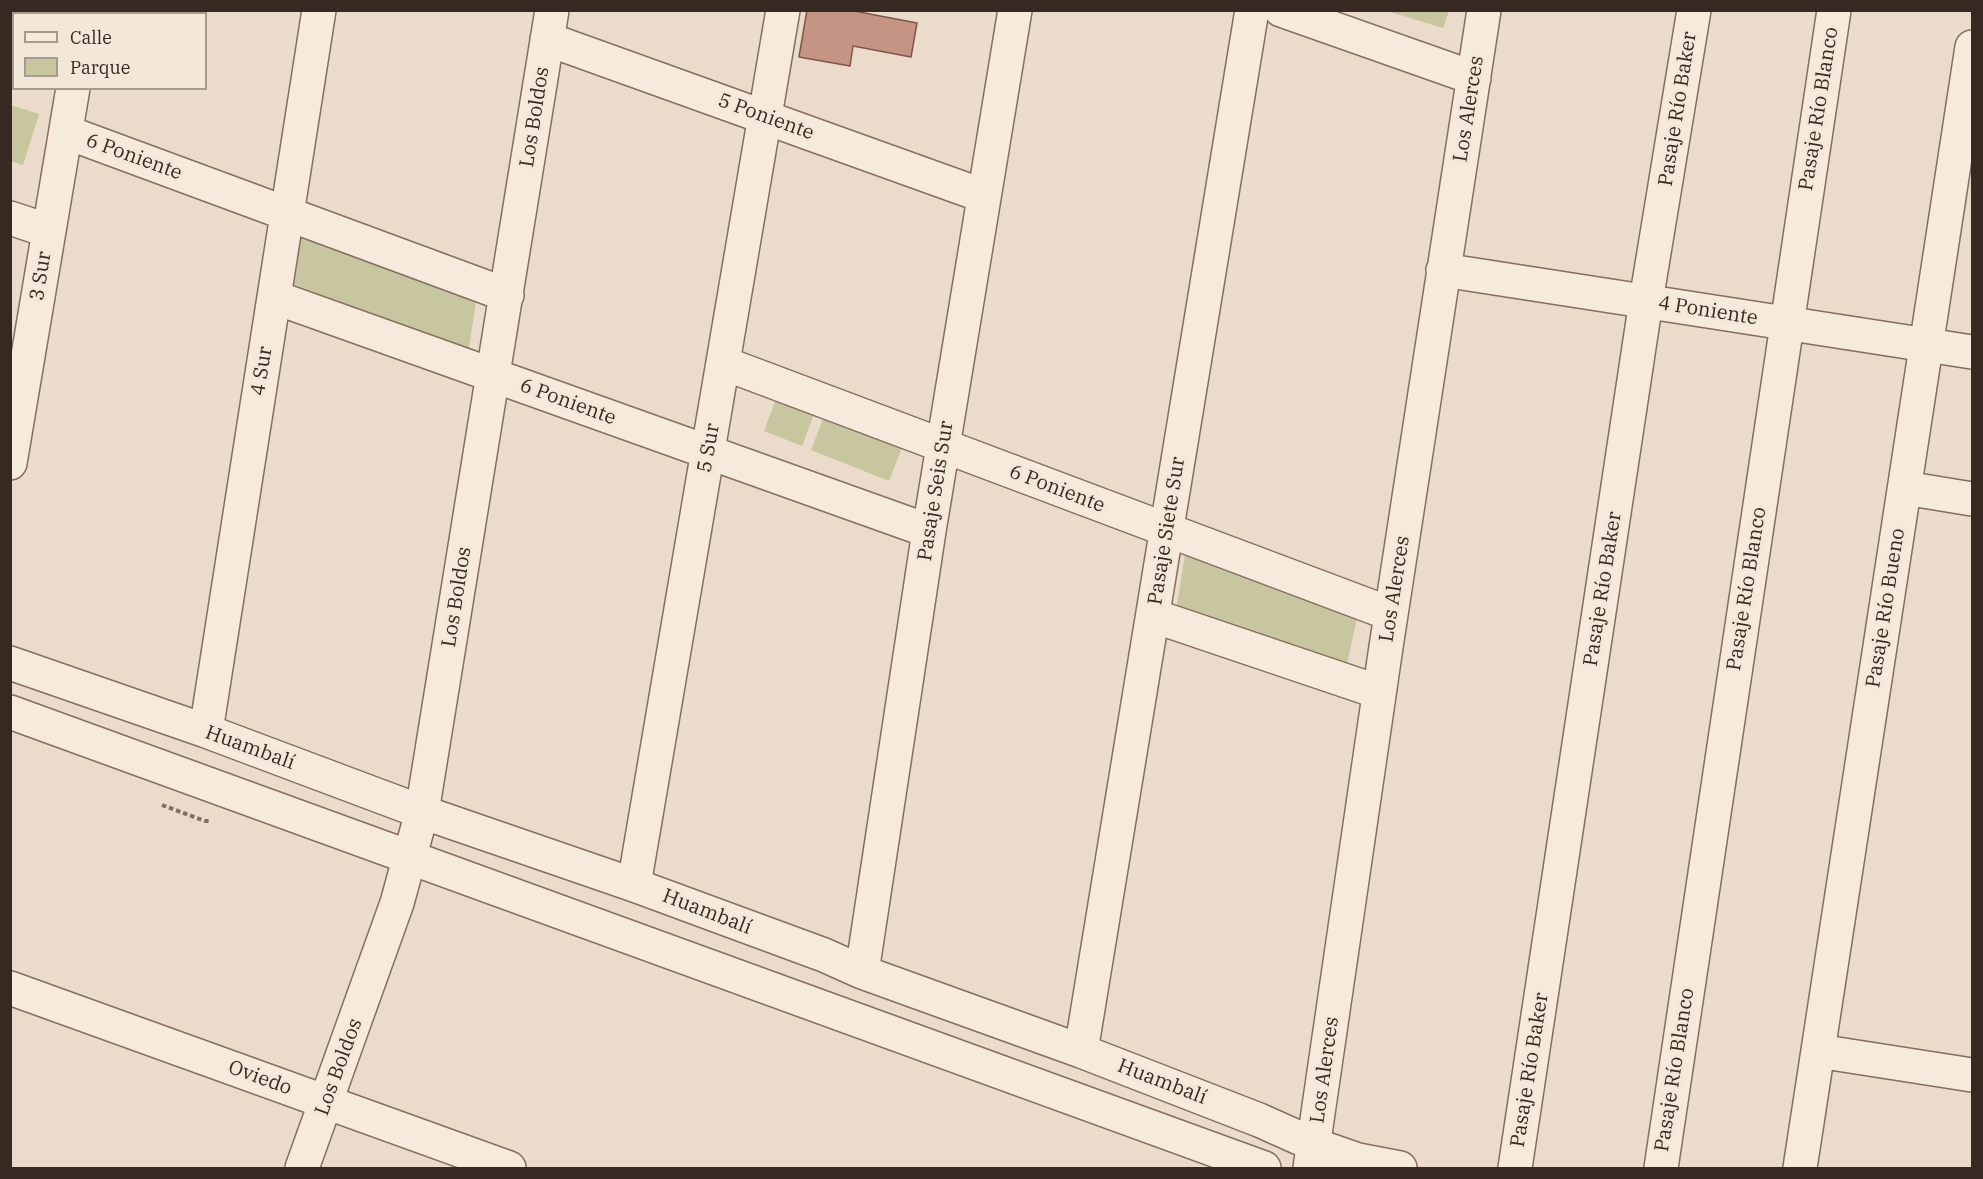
<!DOCTYPE html>
<html>
<head>
<meta charset="utf-8">
<style>
  body { margin:0 }
  #map { position:relative; width:1983px; height:1179px; overflow:hidden; background:#eadbca; font-family:"IBM Plex Serif",serif }
  canvas { display:block }
  .frame { position:absolute; inset:0; border:12px solid #372922; pointer-events:none }
  .legend { position:absolute; left:12px; top:12px; width:195px; height:78px; box-sizing:border-box; background:#f2e7d8; border:2px solid #a79b8f; margin:0; padding:8px 10px; list-style:none; font-size:18px; color:#372922 }
  .legend li { display:flex; align-items:center; gap:12px; height:30px }
  .legend b { width:30px; border:2px solid #a79b8f }
</style>
</head>
<body>
<div id="map">
<canvas width="1983" height="1179"></canvas>
<div class="frame"></div>
<ul class="legend">
<li><b style="height:8px;background:#f6eadc"></b>Calle</li>
<li><b style="height:16px;background:#c7c69e"></b>Parque</li>
</ul>
</div>
<script>
const g = document.querySelector('canvas').getContext('2d');
g.lineJoin = 'round';
function paint(path, color) { g.fillStyle = color; g.fill(path, 'evenodd'); }
const shape = rows => new Path2D(rows.map(r => 'M' + r).join(''));
function trace(path, color, width, dash) { g.strokeStyle = color; g.lineWidth = width; g.lineCap = dash ? 'butt' : 'round'; g.setLineDash(dash || []); g.stroke(path); }
function write(font, color, halo, rows, align = 'center') {
  g.font = font + ' "IBM Plex Serif",serif'; g.lineWidth = 6; g.setLineDash([]); g.textBaseline = 'middle'; g.strokeStyle = halo; g.fillStyle = color; for (const [text, x, y, turn = 0] of rows) {
    g.save(); g.translate(x, y); g.rotate((+turn || 0) * Math.PI / 180); g.textAlign = isNaN(turn) ? turn : align; if (halo) g.strokeText(text, 0, 0); g.fillText(text, 0, 0); g.restore();
  }
}
paint(shape([
  [1387,11,1449,11,1443,28],
  [11,105,39,114,23,165,11,161],
  [300,226,477,294,469,348,292,284],
  [778,394,816,409,802,446,764,431],
  [826,411,904,442,889,481,811,450],
  [1185,554,1358,613,1344,678,1175,618]
]), '#c7c69e');
const building = shape([
  [807,10,849,10,917,23,911,57,853,46,850,66,799,57,807,10]
]);
paint(building, '#c49584');
trace(building, '#815648', 1.5);
const minor = shape([
  [1281,10,1474,78],
  [85,14,86,10],
  [547,39,984,196],
  [66,132,507,295],
  [10,218,49,231],
  [1443,270,1972,352],
  [274,297,929,531],
  [723,363,1391,614],
  [10,463,73,88],
  [1905,488,1972,499],
  [1154,616,1379,692],
  [10,663,206,731,422,812,634,885,824,955,862,972,1081,1051,1259,1120,1315,1145,1358,1160,1400,1168],
  [10,712,1264,1168],
  [206,731,319,10],
  [634,885,783,10],
  [862,972,929,531,1015,10],
  [10,988,509,1168],
  [1081,1051,1252,10],
  [1818,1051,1972,1075],
  [302,1168,397,903,422,812,552,10],
  [1310,1168,1386,647,1484,10],
  [1515,1168,1646,301,1694,10],
  [1661,1168,1834,10],
  [1800,1168,1972,47]
]);
trace(minor, '#856e60', 36);
trace(shape([
  [10,79,14,81],
  [162,805,205,821,211,821]
]), '#856e60', 4, [4.5, 3]);
trace(minor, '#f6eadc', 33);
write('20px', '#372922', '#f2e7d8', [
  ["Los Alerces",1469,109,-81],
  ["Pasaje Río Baker",1678,109,-81],
  ["Pasaje Río Blanco",1819,109,-81],
  ["Los Boldos",535,117,-81],
  ["5 Poniente",766,117,20],
  ["6 Poniente",134,157,20],
  ["3 Sur",41,276,-81],
  ["4 Poniente",1708,311,9],
  ["4 Sur",262,371,-81],
  ["6 Poniente",568,402,20],
  ["5 Sur",709,448,-80],
  ["6 Poniente",1057,489,21],
  ["Pasaje Seis Sur",936,491,-81],
  ["Pasaje Siete Sur",1167,531,-81],
  ["Los Alerces",1395,589,-81],
  ["Pasaje Río Baker",1603,589,-81],
  ["Pasaje Río Blanco",1747,589,-81],
  ["Los Boldos",457,597,-81],
  ["Pasaje Río Bueno",1886,608,-81],
  ["Huambalí",250,748,20],
  ["Huambalí",707,912,21],
  ["Los Boldos",339,1067,-70],
  ["Los Alerces",1325,1070,-82],
  ["Pasaje Río Baker",1530,1070,-81],
  ["Pasaje Río Blanco",1675,1070,-81],
  ["Oviedo",260,1078,20],
  ["Huambalí",1162,1082,21]
]);
</script>
</body>
</html>
